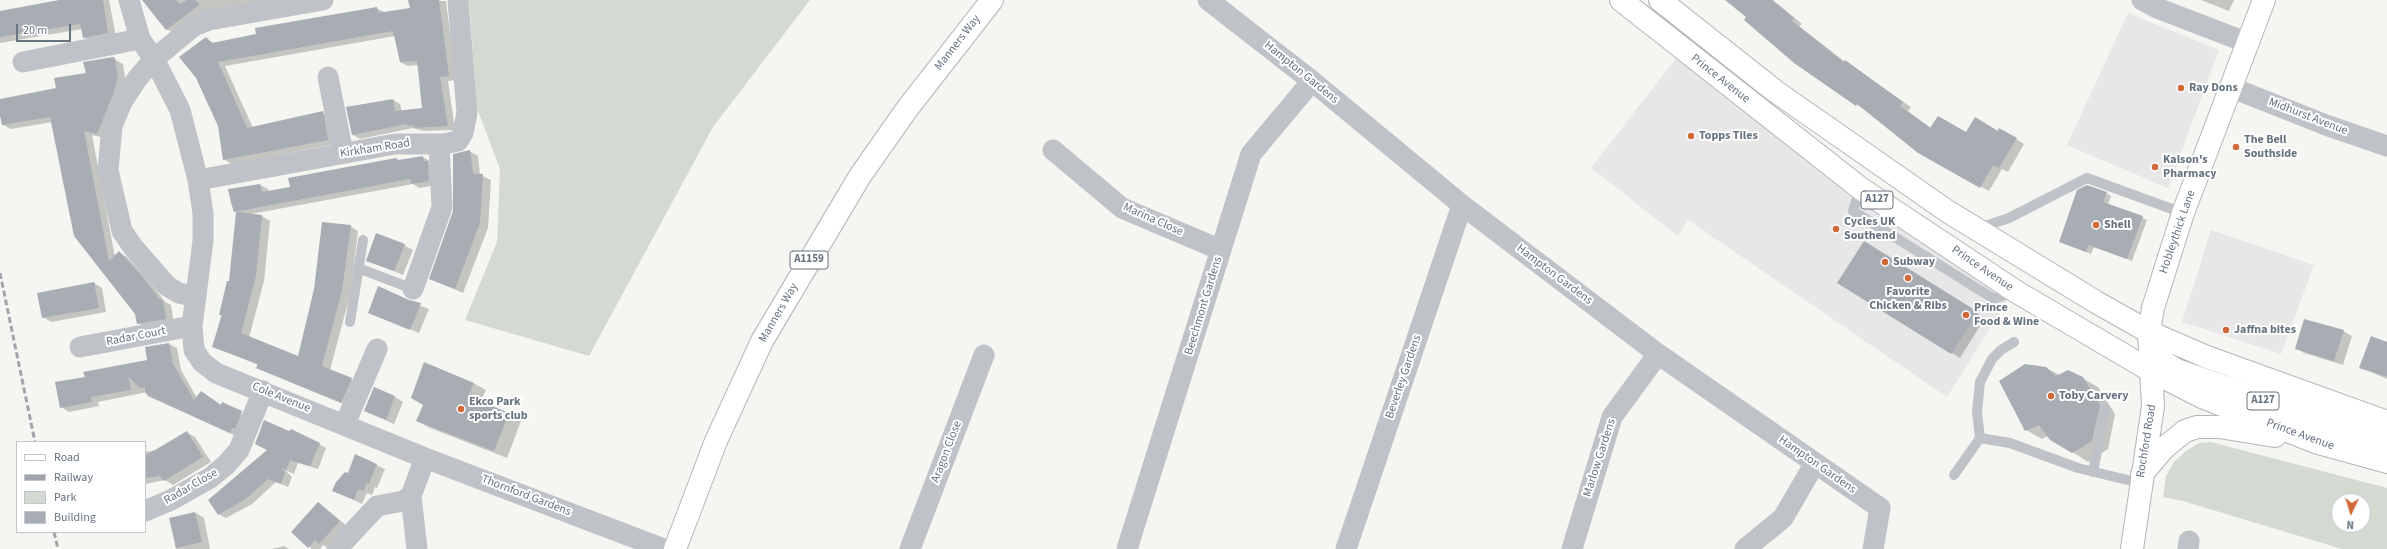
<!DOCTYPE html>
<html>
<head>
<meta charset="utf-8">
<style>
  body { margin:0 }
  #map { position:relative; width:2387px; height:549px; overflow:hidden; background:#f5f5f2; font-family:"Source Sans 3",sans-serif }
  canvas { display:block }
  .legend { position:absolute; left:16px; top:441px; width:130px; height:92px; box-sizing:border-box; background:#fff; border:1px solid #c3c7cc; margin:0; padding:5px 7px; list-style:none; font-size:12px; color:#687380 }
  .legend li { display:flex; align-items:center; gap:8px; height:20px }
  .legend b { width:20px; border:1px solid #c3c7cc }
  .north { position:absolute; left:2331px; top:493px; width:40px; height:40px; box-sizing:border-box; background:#fff; border:1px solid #c3c7cc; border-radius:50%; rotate:184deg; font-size:11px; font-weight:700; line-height:16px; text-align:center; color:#687380 }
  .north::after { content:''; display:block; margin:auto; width:14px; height:18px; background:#d06838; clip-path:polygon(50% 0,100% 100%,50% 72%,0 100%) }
  .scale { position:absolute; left:16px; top:24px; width:55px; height:18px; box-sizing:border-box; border:2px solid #687380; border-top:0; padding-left:5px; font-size:12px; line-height:14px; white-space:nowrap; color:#687380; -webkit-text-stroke:3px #fff; paint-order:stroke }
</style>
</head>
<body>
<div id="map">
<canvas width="2387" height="549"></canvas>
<ul class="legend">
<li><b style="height:5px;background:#fff"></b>Road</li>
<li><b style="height:5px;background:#a1a5ab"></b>Railway</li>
<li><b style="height:11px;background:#d4dad2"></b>Park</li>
<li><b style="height:11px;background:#a7adb2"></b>Building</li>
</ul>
<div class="north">N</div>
<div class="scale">20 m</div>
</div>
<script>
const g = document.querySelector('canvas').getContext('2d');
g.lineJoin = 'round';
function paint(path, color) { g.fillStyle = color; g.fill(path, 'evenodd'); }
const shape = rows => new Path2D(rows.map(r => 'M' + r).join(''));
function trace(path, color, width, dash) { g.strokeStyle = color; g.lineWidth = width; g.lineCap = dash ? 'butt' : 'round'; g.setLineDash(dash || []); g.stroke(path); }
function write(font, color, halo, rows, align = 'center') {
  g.font = font + ' "Source Sans 3",sans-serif'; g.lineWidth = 4; g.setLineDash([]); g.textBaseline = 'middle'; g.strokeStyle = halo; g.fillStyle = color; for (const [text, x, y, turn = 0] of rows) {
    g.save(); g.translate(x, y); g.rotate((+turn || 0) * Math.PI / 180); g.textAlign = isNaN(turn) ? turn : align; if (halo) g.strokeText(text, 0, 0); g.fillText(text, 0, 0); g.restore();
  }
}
paint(shape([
  [2128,13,2219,50,2168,188,2067,145],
  [1677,57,2010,296,1947,397,1688,220,1678,236,1591,168],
  [2211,230,2314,265,2281,354,2182,322]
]), '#e6e7e6');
paint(shape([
  [469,0,810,0,713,127,589,356,465,320,497,242,500,169,477,108],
  [2211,442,2387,488,2387,549,2342,549,2183,501,2163,497,2166,476,2174,462,2186,451,2199,443],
  [2339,501,2363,501,2363,525,2339,525]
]), '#d4dad2');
paint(shape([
  [64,0,109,0,116,37,92,42,83,37,82,29,0,43,0,12],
  [155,0,272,0,174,33,166,29],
  [409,0,446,1,456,80,448,81,455,130,423,131,413,128,360,139,353,135,393,100,400,104,402,112,424,108,418,65,408,66,400,62,395,36,225,66,253,128,322,112,330,117,335,144,231,164,224,159,206,38,215,44,376,8,384,12,411,9],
  [1726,0,1773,0,1802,24,1799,26,1845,62,1911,107,1908,111,1931,128,1966,133,1998,132,2000,129,2024,144,2008,172,2002,169,1989,191,1919,152,1865,110,1794,62,1747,17],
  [2201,0,2234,0,2229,11],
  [112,58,123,64,126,83,105,138,92,135,115,257,119,253,127,257,150,282,165,302,171,305,174,323,146,328,138,323,136,314,75,236,52,122,11,129,3,125,0,111,0,100,57,89],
  [469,151,478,156,480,175,491,180,488,228,463,293,430,279,455,207,454,155],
  [423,157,431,162,436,185,419,188,413,184,251,214,262,216,270,221,264,281,249,338,298,358,350,226,358,231,350,295,330,370,359,383,349,406,266,372,257,368,258,365,213,346,230,282,237,213,235,211,260,185,268,189,269,192,291,188,396,159,400,161],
  [2106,193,2111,196,2108,204,2147,220,2132,261,2094,247,2091,254,2060,242],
  [404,245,413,250,403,275,367,260],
  [1872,247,1985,318,1960,358,1839,283],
  [94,283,102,288,106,312,51,322,43,317],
  [408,301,429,309,419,333,369,312],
  [2343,331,2352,336,2343,365,2304,353,2296,348],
  [2387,342,2387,379,2360,367],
  [169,344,177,348,181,370,197,398,249,417,238,437,166,404,152,391,98,402,99,406,69,412,61,407,86,378,149,361],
  [2046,368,2059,375,2082,378,2098,387,2115,414,2108,449,2088,462,2048,436,2042,439,2026,430],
  [473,383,486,390,480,402,521,421,507,458,430,428,417,421],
  [395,397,403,402,394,424,365,411],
  [187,433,195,437,211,462,173,485,165,480,145,484,145,452,176,447],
  [256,444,319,444,326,448,318,469,298,463,294,474,285,470,292,477,288,487,276,482,252,504,226,518,219,514,268,450],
  [376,465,385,469,377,488,375,487,372,495,367,493,362,504,333,490,348,474],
  [319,503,347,526,328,548,323,545,320,549,312,549,292,532],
  [196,513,204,518,210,549,176,549,171,518],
  [284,546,289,549,271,549]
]), '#0003');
paint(shape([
  [59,0,103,0,108,33,83,38,80,24,0,37,0,11],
  [142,0,176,0,180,4,187,0,195,0,199,5,166,30],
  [408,0,439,0,449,76,440,77,448,126,414,128,414,125,407,126,407,124,352,135,346,107,393,99,395,111,422,108,417,61,400,62,393,31,218,62,247,128,323,111,328,140,223,160,218,126,196,78,179,57,206,37,212,43,256,34,255,28,377,7,378,13,410,8],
  [1725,0,1772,0,1794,18,1792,21,1844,62,1845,60,1903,102,1900,106,1930,128,1938,116,1966,132,1975,117,1998,131,1999,128,2017,138,1999,168,1993,165,1980,188,1918,153,1857,104,1856,106,1794,63,1744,20,1746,17],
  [113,57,115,58,118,77,114,92,97,134,84,131,109,261,119,251,142,276,160,300,163,300,166,319,137,324,135,314,74,236,50,117,2,125,0,116,0,99,56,88,54,78,86,73,83,62],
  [470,150,473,174,483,174,480,223,455,289,429,279,453,211,453,154],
  [423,156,424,161,428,161,429,181,411,184,410,179,234,212,231,203,228,189,260,184,262,192,290,187,288,178,396,158,398,160],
  [2087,185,2107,192,2103,202,2143,216,2127,259,2088,245,2086,252,2059,242,2077,190],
  [236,212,262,215,256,276,241,333,298,356,314,289,322,222,351,225,342,290,322,366,352,378,341,403,256,368,258,364,212,347,222,315,219,315,227,281,229,281],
  [376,233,405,244,394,271,366,261],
  [1864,241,1978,312,1951,354,1837,283],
  [94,282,99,308,42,318,37,293],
  [378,286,409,300,421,303,410,330,368,313],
  [2304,319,2344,330,2334,361,2295,349],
  [2371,336,2387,342,2387,377,2359,368],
  [169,343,173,364,194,400,201,391,221,405,222,402,242,411,235,429,232,428,230,433,148,396,145,392,145,387,140,388,128,376,131,390,91,397,92,402,60,408,55,382,85,377,83,372,147,360,145,347],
  [424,362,474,383,468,396,509,413,494,451,416,421,423,405,411,398],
  [2025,364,2046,367,2056,376,2068,370,2083,377,2100,405,2092,441,2072,453,2050,440,2039,425,2025,431,1999,381],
  [374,387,395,396,386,420,364,411],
  [264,420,289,431,291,429,320,443,310,466,290,460,286,470,281,468,285,472,281,484,268,479,244,500,218,515,208,500,267,450,255,444],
  [187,431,203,457,164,481,160,476,145,478,145,456],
  [355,454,377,464,369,484,366,483,364,491,358,489,354,500,332,491,336,482,345,472,348,473],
  [318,502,340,521,319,544,315,540,308,548,291,532],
  [195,512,202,542,176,548,169,518]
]), '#a7adb2');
const secondary = shape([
  [2132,549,2153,406,2149,332,2153,308,2183,213,2264,0]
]);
const primary = shape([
  [675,549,716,441,762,341,860,176,907,109,992,0]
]);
const highway = shape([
  [1621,0,1860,188,2015,291,2153,372,2202,397,2318,443,2387,462],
  [1660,0,1775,91,1947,211,2096,302,2149,332,2207,357,2387,422],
  [2150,343,2165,363,2177,370,2387,444],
  [2142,474,2164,448,2185,431,2197,427,2219,427,2275,436]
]);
trace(secondary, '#b2b6ba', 24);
trace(primary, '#b3b6ba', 24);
trace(highway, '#b2b5b8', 24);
trace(shape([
  [1860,188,1853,211,1994,299,2015,291],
  [1979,228,2009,218,2087,178,2183,213],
  [358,268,413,289],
  [350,322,363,240],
  [1980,438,1977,412,1980,382,1992,359,2001,350,2014,342],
  [2093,472,2105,408],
  [1954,475,1980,438,2010,443,2078,468,2140,483]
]), '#bfc2c6', 10);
trace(shape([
  [129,0,140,39,154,59,180,110,198,180,203,213,203,241,192,326,194,350,202,362,216,373,425,458],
  [1208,0,1312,81,1462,205,1658,354,1880,508,1873,549],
  [2142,0,2157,8,2248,43],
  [23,62,140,39],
  [328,77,343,153],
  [2230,87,2326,125,2387,146],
  [1053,150,1122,208,1221,250],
  [198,180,395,144,444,144,458,141,463,133,467,113,458,0],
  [413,289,442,207,439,144],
  [196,297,179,293,167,286,133,247,122,231,108,170,112,126,122,102,137,79,154,59,194,26,209,20,323,0],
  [80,347,192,326],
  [345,424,377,349],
  [411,496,417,549],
  [145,511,171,500,210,478,226,465,239,450,263,391],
  [337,549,377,506,403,501,411,496,425,458,664,549],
  [910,549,984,355],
  [1127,549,1251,154,1312,81],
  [1346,549,1462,205],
  [1572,549,1612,417,1658,354],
  [1745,549,1783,518,1815,463],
  [2188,549,2189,541]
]), '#bfc2c6', 21);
trace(secondary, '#fff', 22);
trace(primary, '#fff', 22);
trace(highway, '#fff', 22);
trace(shape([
  [0,273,35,442],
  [54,532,58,549]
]), '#a1a5ab', 3, [6, 3]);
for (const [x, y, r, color] of [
  [2181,88,4,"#d06838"],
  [1691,136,4,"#d06838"],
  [2236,147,4,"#d06838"],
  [2155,167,4,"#d06838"],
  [2096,225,4,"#d06838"],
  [1836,229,4,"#d06838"],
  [1885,262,4,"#d06838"],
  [1908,278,4,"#d06838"],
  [1966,315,4,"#d06838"],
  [2226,330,4,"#d06838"],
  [2051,396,4,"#d06838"],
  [461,409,4,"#d06838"]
]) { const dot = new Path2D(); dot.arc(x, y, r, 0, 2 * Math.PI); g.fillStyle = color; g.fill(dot); trace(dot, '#fff', 1.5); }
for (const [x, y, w] of [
  [1877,200,32],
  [809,260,38],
  [2263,401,32]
]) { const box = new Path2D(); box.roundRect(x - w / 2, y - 9, w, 18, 3); g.fillStyle = '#fff'; g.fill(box); trace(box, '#687380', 1); }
write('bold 11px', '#687380', null, [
  ["A127",1877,200],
  ["A1159",809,260],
  ["A127",2263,401]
]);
write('12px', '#687380', '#fff', [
  ["Manners Way",958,43,-52],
  ["Hampton Gardens",1301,73,39],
  ["Prince Avenue",1720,79,38],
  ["Midhurst Avenue",2308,117,21],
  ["Kirkham Road",375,149,-9],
  ["Marina Close",1153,220,24],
  ["Hobleythick Lane",2178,232,-71],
  ["Prince Avenue",1982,269,34],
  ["Hampton Gardens",1554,275,37],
  ["Beechmont Gardens",1204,306,-73],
  ["Manners Way",779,313,-60],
  ["Radar Court",136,337,-11],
  ["Beverley Gardens",1404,377,-71],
  ["Cole Avenue",281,398,22],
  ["Prince Avenue",2300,435,20],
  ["Rochford Road",2147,441,-81],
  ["Aragon Close",947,452,-69],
  ["Marlow Gardens",1600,458,-72],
  ["Hampton Gardens",1817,465,35],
  ["Radar Close",191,487,-30],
  ["Thornford Gardens",526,496,21]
]);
write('bold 12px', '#687380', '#fff', [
  ["Ray Dons",2189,88],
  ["Topps Tiles",1699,136],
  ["The Bell",2244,140],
  ["Southside",2244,154],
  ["Kalson's",2163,160],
  ["Pharmacy",2163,174],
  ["Cycles UK",1844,222],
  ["Southend",1844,236],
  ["Shell",2104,225],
  ["Subway",1893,262],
  ["Favorite",1908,292,"center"],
  ["Chicken & Ribs",1908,306,"center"],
  ["Prince",1974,308],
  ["Food & Wine",1974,322],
  ["Jaffna bites",2234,330],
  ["Toby Carvery",2059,396],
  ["Ekco Park",469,402],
  ["sports club",469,416]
], 'left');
</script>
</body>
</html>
